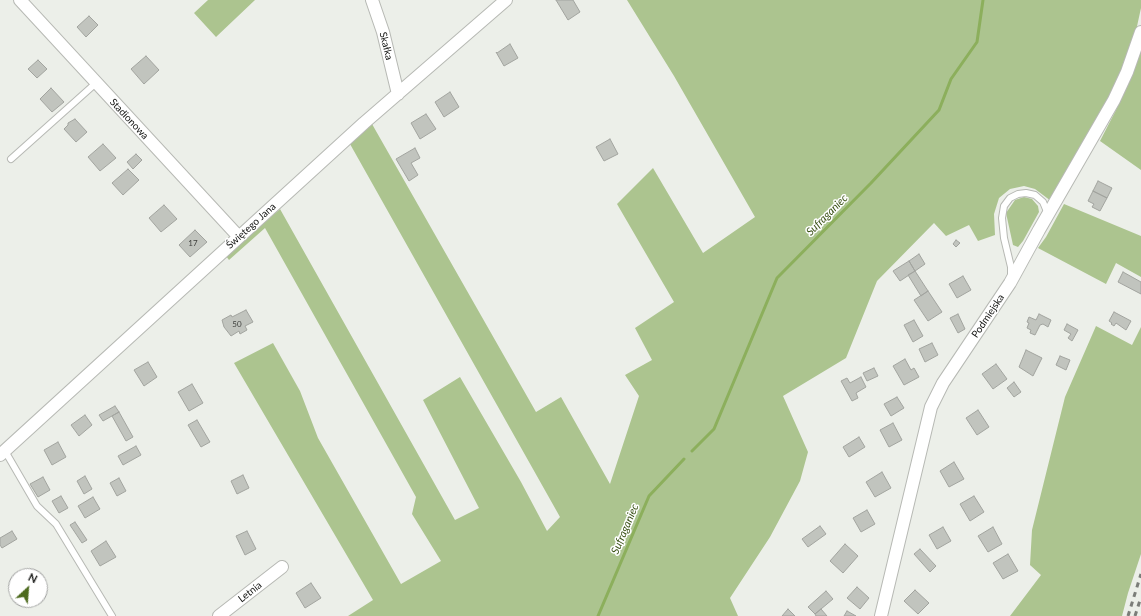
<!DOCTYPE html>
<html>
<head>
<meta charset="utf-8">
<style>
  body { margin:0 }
  #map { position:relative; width:1141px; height:616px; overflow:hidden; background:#ecefe9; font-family:Lato,sans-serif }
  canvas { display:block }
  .north { position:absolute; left:8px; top:568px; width:40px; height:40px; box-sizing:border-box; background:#fff; border:1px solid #a0a1a0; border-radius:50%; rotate:26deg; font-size:11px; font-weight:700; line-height:16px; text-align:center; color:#121311 }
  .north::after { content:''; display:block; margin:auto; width:14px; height:18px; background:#4d6a1e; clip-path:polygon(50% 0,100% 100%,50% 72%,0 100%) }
</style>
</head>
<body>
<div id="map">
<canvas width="1141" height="616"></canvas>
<div class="north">N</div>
</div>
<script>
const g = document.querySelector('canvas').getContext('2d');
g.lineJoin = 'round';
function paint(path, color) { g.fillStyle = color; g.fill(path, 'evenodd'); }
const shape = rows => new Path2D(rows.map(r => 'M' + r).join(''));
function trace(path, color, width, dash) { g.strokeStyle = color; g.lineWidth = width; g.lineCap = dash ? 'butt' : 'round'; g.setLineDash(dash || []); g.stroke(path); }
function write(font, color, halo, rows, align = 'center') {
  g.font = font + ' Lato,sans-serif'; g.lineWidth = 3; g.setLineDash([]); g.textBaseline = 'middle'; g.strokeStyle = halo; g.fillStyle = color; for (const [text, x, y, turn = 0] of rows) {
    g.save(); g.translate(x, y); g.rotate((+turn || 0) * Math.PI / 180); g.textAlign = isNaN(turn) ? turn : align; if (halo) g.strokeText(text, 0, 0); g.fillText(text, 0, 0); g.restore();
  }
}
paint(shape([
  [208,0,255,0,216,37,194,13],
  [627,0,1141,0,1141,8,1134,40,1111,98,1051,201,1035,189,1024,186,1010,189,999,198,994,214,995,235,978,241,969,225,946,236,934,223,877,281,846,358,783,396,808,452,800,481,770,537,730,598,738,616,348,616,373,600,234,363,273,343,300,391,318,438,401,584,441,561,412,514,416,497,265,228,229,260,226,256,280,209,455,520,479,508,423,400,460,377,521,482,547,531,560,517,350,144,372,124,536,412,561,397,610,484,639,396,625,375,652,360,635,328,674,302,617,204,653,168,703,253,755,217,674,76],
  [1141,50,1141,170,1100,141,1115,112,1131,76],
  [1024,197,1032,199,1038,206,1039,212,1023,241,1018,247,1013,245,1006,213,1015,200],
  [1064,204,1141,236,1141,277,1116,263,1106,284,1038,248,1046,237],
  [1096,326,1132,345,1141,327,1141,554,1128,593,1122,616,1010,616,1041,575,1030,565,1032,530,1065,397]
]), '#acc48f');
trace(shape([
  [692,451,714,429,777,278,871,183,939,110,951,79,977,42,983,0],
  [598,616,649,496,684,459]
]), '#8caf5c', 3);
const building = shape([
  [556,0,573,0,580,12,568,20,556,0],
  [89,16,98,25,86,37,77,27,89,16],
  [510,44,518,58,504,66,496,52,497,53,510,44],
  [146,56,159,70,144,84,131,69,146,56],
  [38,60,47,69,37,78,28,69,38,60],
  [51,88,64,102,52,112,40,99,51,88],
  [450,92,459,107,444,117,435,102,450,92],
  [426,114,436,129,420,139,411,123,426,114],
  [75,119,87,132,76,142,64,129,68,125,68,123,75,119],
  [610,139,618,154,604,161,596,147,610,139],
  [103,144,116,158,100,171,88,157,103,144],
  [415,148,420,158,411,163,418,175,409,181,396,159,415,148],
  [136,154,142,160,133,169,127,162,136,154],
  [128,169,139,180,123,195,112,183,128,169],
  [1098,181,1112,188,1107,198,1093,191,1098,181],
  [1093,191,1107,198,1100,211,1092,207,1094,204,1088,201,1093,191],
  [164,205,177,219,161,232,149,218,164,205],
  [195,230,207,242,190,257,179,245,195,230],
  [956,240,960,243,956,247,953,244,956,240],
  [919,254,925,264,915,271,909,261,919,254],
  [909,261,915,271,900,281,893,271,909,261],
  [915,271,928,291,921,296,908,275,915,271],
  [1123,272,1141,282,1141,294,1118,282,1123,272],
  [963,276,971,290,957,298,949,284,963,276],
  [928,291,942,312,928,321,914,300,928,291],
  [246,310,253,322,245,326,247,330,240,334,239,331,231,336,224,327,222,320,231,315,232,317,246,310],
  [1114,312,1131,321,1126,330,1116,323,1114,326,1111,324,1112,323,1109,321,1114,312],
  [958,314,965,329,958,333,950,318,958,314],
  [1039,314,1051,320,1048,327,1043,324,1040,325,1035,335,1030,333,1031,330,1027,328,1029,323,1027,322,1029,317,1036,320,1039,314],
  [914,320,923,336,913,342,904,325,914,320],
  [1067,324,1078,330,1072,341,1068,338,1071,334,1064,330,1067,324],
  [932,343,938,355,925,362,919,349,932,343],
  [1026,350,1042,358,1033,376,1019,367,1026,350],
  [1060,356,1070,360,1066,370,1056,365,1060,356],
  [905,359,911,370,914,368,919,377,904,385,893,366,905,359],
  [148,362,157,377,144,386,134,370,148,362],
  [996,364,1007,379,993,389,982,374,996,364],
  [874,368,878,376,867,381,863,373,874,368],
  [861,377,866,387,856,393,858,398,852,401,841,381,847,378,850,383,861,377],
  [1014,382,1021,392,1014,397,1007,388,1014,382],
  [192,384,203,403,189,411,178,392,192,384],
  [897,397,904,408,891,416,884,404,897,397],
  [115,406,119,412,103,421,99,415,115,406],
  [978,410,989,427,977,435,966,418,978,410],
  [119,412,133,437,126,441,112,416,119,412],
  [85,415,92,425,79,436,71,425,85,415],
  [197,420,210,442,201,447,188,425,197,420],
  [893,423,902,440,889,447,880,430,893,423],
  [859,437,865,447,849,457,843,447,859,437],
  [58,442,66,457,52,465,44,450,58,442],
  [136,446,141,455,123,465,118,456,136,446],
  [954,462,964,479,949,487,940,471,954,462],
  [882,472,891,488,875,497,866,482,882,472],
  [243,475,249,488,237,494,231,481,243,475],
  [85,476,92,489,84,494,77,481,85,476],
  [43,477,50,490,38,497,30,484,43,477],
  [119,478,126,491,117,496,110,483,119,478],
  [61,496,68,508,59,513,52,501,61,496],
  [974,496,984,512,970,521,960,504,974,496],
  [93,497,100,509,85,518,78,506,93,497],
  [867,510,875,524,861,532,853,518,867,510],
  [75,522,87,540,82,543,70,525,75,522],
  [820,526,826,534,808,547,802,539,820,526],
  [943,527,951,541,937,549,929,535,943,527],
  [993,527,1002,544,988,552,978,536,993,527],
  [12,531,17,539,2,548,0,545,0,538,12,531],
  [247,531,256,549,245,555,236,536,247,531],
  [106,541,116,557,100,566,91,551,106,541],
  [845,544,858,556,843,573,830,561,845,544],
  [920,549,936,566,930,572,914,554,920,549],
  [1008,554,1018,571,1003,579,993,563,1008,554],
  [311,583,321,598,305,608,296,593,311,583],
  [857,587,869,598,860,609,847,598,857,587],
  [915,590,929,603,918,614,904,601,915,590],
  [826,591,833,599,815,614,808,607,826,591],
  [788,609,795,616,782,616,788,609],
  [821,609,827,616,816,616,815,614,821,609],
  [847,611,856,616,844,616,847,611]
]);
paint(building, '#c1c4be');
trace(building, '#a2a49f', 1);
const service = shape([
  [11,159,96,83],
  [1011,276,1011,267,1004,238,1002,218,1004,206,1010,198,1018,194,1026,193,1035,195,1043,202,1048,214],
  [5,451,37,506,56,524,112,616]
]);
const minor = shape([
  [20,0,239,237],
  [372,0,383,32,398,94],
  [0,455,364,123,506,0],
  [219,616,282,567],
  [881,616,931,407,943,383,1010,283,1039,230,1114,100,1127,72,1141,32]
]);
trace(service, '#b7b9b4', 8);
trace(minor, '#b7b9b4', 14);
trace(service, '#fff', 6);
trace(minor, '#fff', 12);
trace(shape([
  [1128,616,1141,574],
  [1135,616,1141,597]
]), '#7b7d79', 3, [5, 5]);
write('8px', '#3e3f3c', null, [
  ["17",193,243],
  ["50",237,324]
]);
write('10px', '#121311', '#fff', [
  ["Skałka",386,46,76],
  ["Stadionowa",129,119,47],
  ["Świętego Jana",251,226,-42],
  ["Podmiejska",988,316,-56],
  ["Letnia",250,592,-38]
]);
write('italic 11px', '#3c5318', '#fff', [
  ["Sufraganiec",827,215,-45],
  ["Sufraganiec",625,529,-67]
]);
</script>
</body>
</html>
